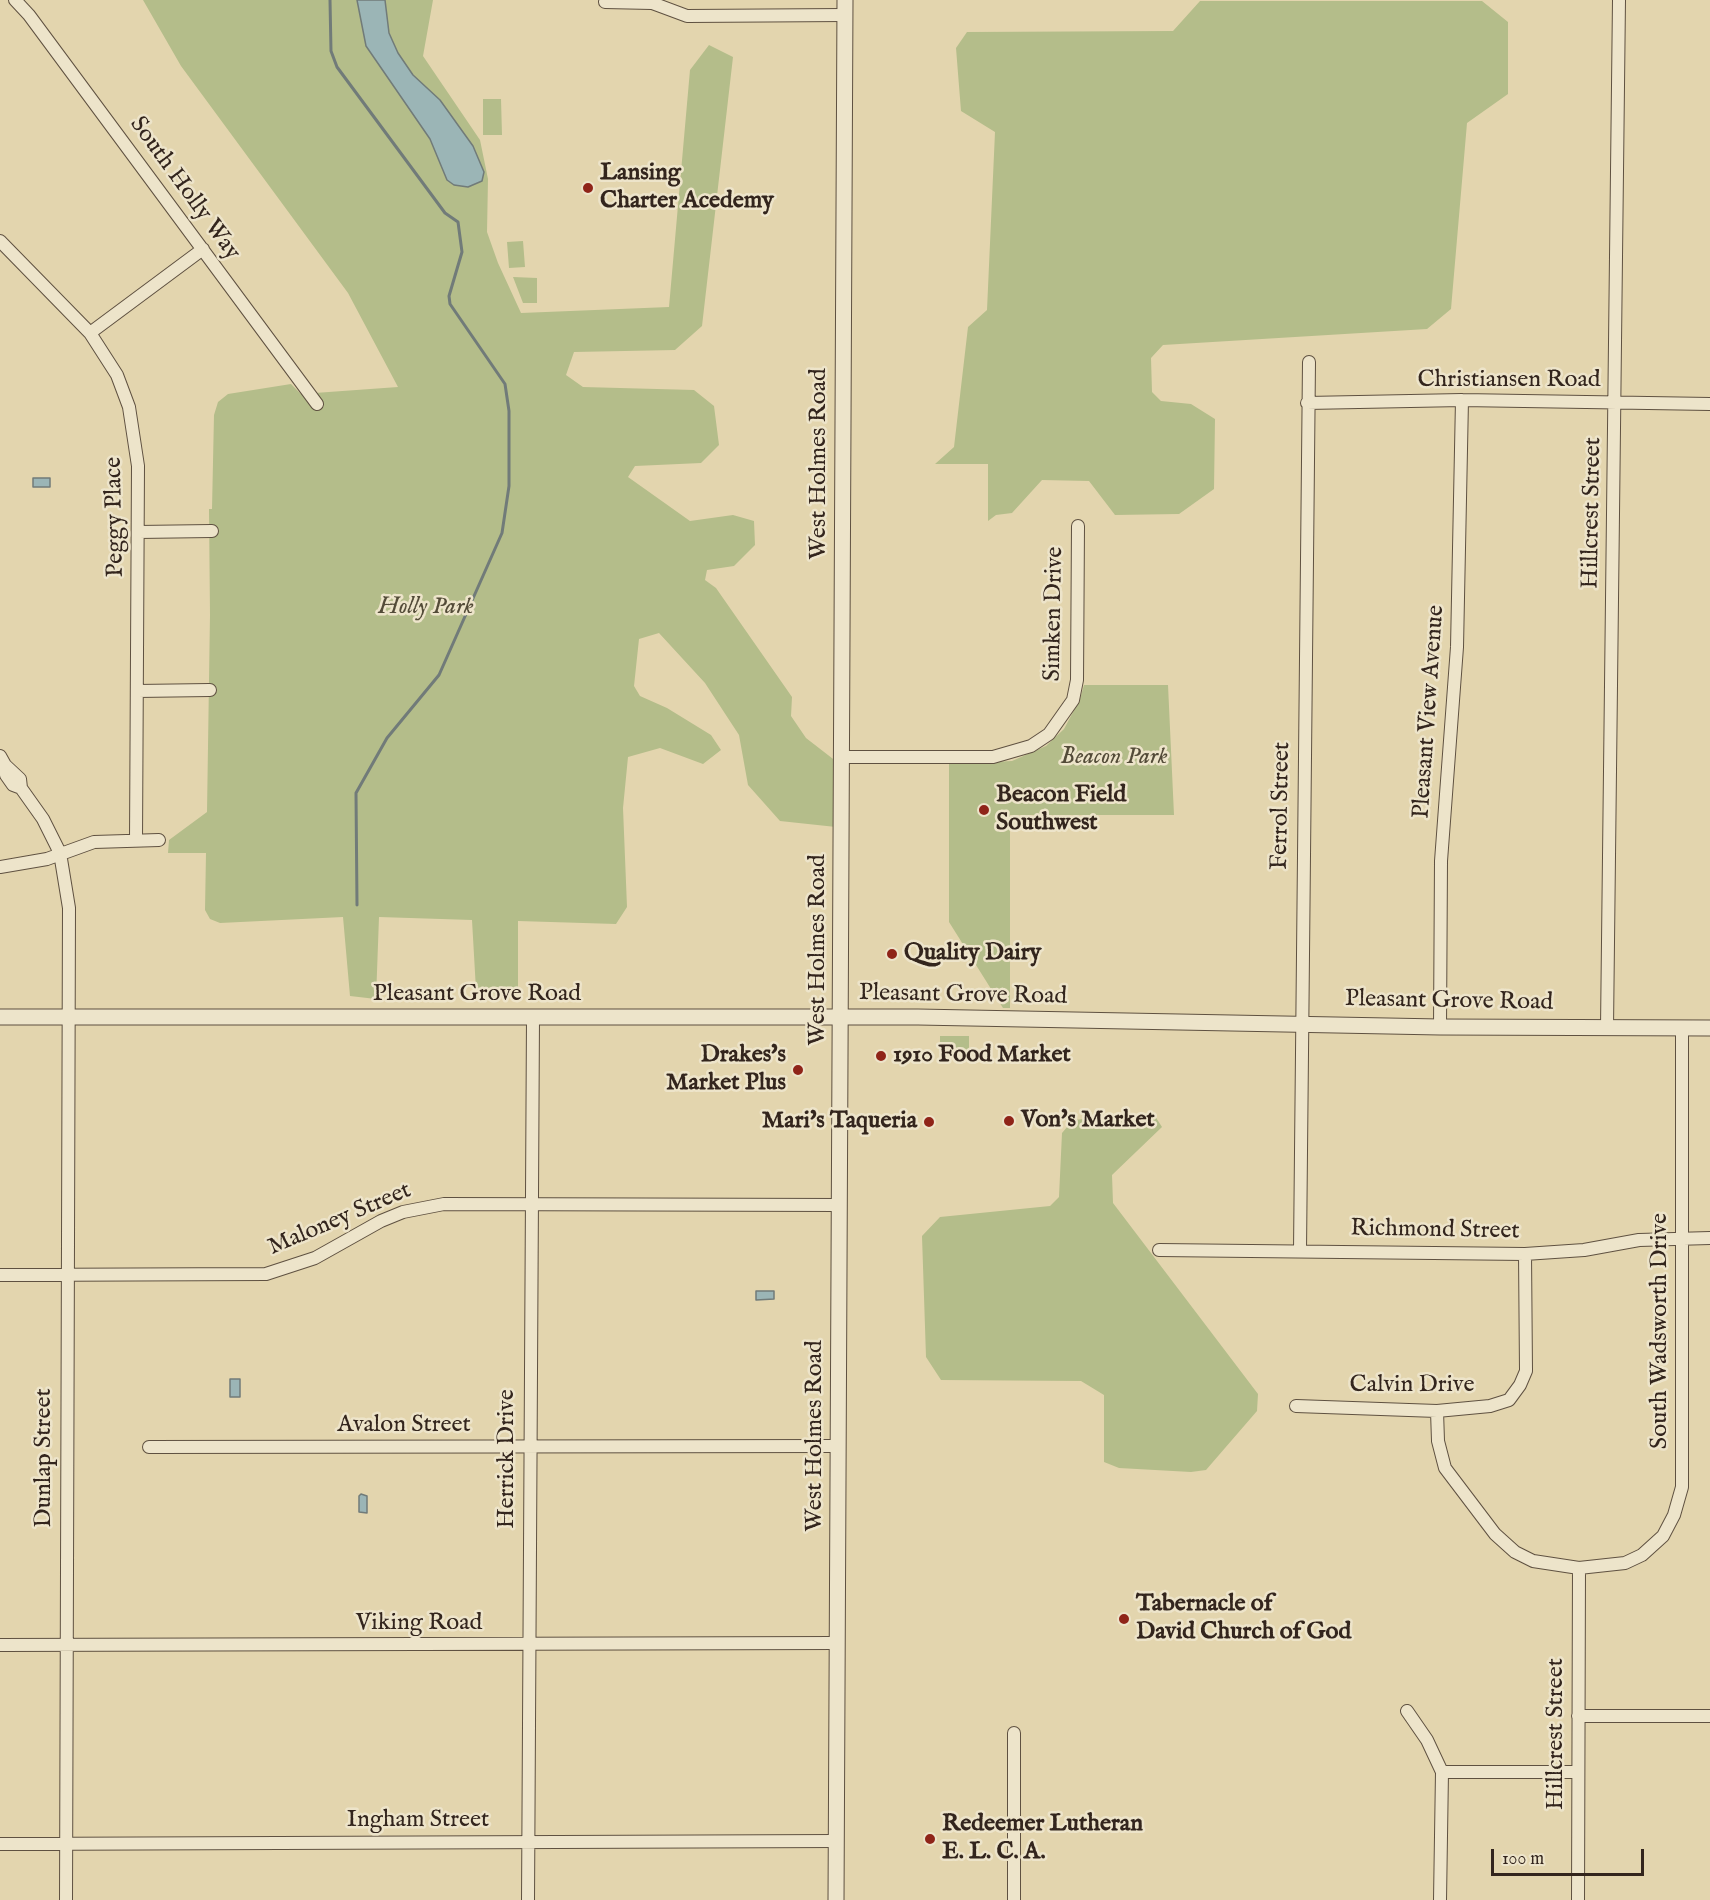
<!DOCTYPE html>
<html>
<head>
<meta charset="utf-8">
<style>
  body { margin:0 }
  #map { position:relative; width:1710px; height:1900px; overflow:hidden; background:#e3d5ae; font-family:"IM FELL English",serif }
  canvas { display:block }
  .scale { position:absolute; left:1491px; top:1849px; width:153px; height:27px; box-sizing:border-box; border:3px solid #33251d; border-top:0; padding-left:8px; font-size:18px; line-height:21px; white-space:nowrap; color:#33251d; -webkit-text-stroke:4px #ede4ca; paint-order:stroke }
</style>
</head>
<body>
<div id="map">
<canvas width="1710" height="1900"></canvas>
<div class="scale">100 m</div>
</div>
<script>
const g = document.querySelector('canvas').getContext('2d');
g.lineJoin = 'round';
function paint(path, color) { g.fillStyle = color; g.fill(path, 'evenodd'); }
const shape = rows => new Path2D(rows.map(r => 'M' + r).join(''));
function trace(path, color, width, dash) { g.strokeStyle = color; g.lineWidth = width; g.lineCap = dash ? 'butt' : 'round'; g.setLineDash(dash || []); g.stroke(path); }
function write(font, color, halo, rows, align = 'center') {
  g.font = font + ' "IM FELL English",serif'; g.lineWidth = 5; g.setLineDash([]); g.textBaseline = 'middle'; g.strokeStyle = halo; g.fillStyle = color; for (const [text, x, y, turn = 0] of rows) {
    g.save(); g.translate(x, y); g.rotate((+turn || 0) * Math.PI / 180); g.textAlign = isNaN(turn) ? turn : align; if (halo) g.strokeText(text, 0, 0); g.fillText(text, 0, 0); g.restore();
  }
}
paint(shape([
  [143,0,433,0,423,56,480,140,488,179,487,232,498,263,521,313,669,307,690,70,709,45,733,57,702,326,675,350,574,352,566,375,583,387,694,390,714,406,719,445,701,463,635,466,628,477,690,521,733,515,754,521,755,545,734,566,707,570,705,580,716,588,792,697,791,716,806,738,837,762,836,827,780,821,748,785,739,735,705,683,659,633,639,639,634,686,640,696,667,708,711,735,721,750,703,764,660,748,628,757,623,808,627,907,616,924,518,921,518,998,476,990,472,920,379,917,376,999,350,996,343,917,220,923,210,919,205,910,206,853,168,853,169,840,207,812,210,615,209,509,212,509,214,415,218,402,228,394,291,384,301,394,398,387,348,293,181,66],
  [1200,1,1482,1,1508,22,1508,94,1467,123,1451,309,1427,329,1163,345,1151,358,1152,392,1161,401,1191,404,1215,419,1214,489,1179,514,1115,515,1089,481,1042,480,1012,513,996,515,988,521,988,464,935,464,954,447,968,327,987,310,995,132,961,111,956,48,967,32,1173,31],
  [483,99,501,99,502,135,483,135],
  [523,241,525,267,509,268,507,242],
  [513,277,537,278,537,303,523,303],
  [1084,685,1168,685,1174,815,1010,815,1010,1008,1003,1008,949,922,949,764,1012,761,1046,746,1064,729,1080,699],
  [940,1036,969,1036,969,1053,940,1053],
  [1153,1113,1162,1127,1112,1175,1113,1203,1258,1394,1257,1411,1206,1470,1191,1472,1119,1468,1104,1462,1104,1395,1081,1381,941,1380,926,1357,922,1236,940,1217,1050,1206,1059,1197,1062,1133,1073,1120]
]), '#b4bd8a');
const water = shape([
  [357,0,385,0,389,33,398,53,413,75,440,100,473,146,484,172,482,181,468,187,454,185,447,180,430,139,366,46,357,0],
  [33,478,50,478,50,487,33,487,33,478],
  [756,1291,774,1291,774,1299,756,1300,756,1291],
  [230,1379,240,1379,240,1397,230,1397,230,1379],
  [361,1494,367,1496,367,1513,359,1512,359,1496,361,1494]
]);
paint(water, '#9bb5b6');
trace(water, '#717b79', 1.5);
trace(shape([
  [330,0,331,51,337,67,445,213,458,222,462,252,449,296,450,304,505,384,509,411,509,486,502,533,439,675,387,738,356,793,357,905]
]), '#717b79', 3);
const minor = shape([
  [15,0,29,15,317,404],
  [605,2,652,3,687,16,845,15],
  [0,241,90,333,117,375,129,407,138,466,136,840],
  [90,333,203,249],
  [1307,403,1462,400,1710,404],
  [138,532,212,531],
  [137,691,210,690],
  [0,756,5,765,6,775,13,785,21,788,20,779,5,765],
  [842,757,993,757,1031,746,1049,734,1073,700,1077,680,1078,526],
  [21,788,43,819,60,853,69,908,66,1900],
  [0,867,47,859,94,842,159,840],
  [1440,1027,1441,861,1457,647,1462,400],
  [1607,1027,1619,0],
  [1159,1250,1525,1254,1584,1250,1639,1240,1710,1238],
  [1300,1250,1309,362],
  [0,1275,266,1274,315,1258,381,1221,403,1212,444,1204,840,1205],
  [1296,1406,1437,1411,1490,1406,1509,1400,1520,1385,1526,1371,1525,1254],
  [1437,1411,1438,1441,1445,1468,1495,1534,1515,1552,1533,1561,1579,1568,1625,1563,1642,1555,1663,1536,1674,1515,1682,1487,1682,1028],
  [149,1447,839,1446],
  [0,1645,837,1643],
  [1407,1711,1427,1740,1442,1772,1440,1900],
  [1578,1716,1710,1716],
  [1442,1772,1578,1772],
  [0,1844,837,1841],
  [528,1900,533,1018],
  [1014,1900,1014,1733],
  [1578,1900,1579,1568]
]);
const tertiary = shape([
  [0,1017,918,1017,1440,1027,1710,1028],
  [836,1900,845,0]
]);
trace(minor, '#5f5141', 14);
trace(tertiary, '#5f5141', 17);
trace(minor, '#ede4ca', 12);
trace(tertiary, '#ede4ca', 15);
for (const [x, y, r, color] of [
  [588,188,6,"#8f2418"],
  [984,810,6,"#8f2418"],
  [892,954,6,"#8f2418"],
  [881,1056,6,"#8f2418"],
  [798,1070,6,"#8f2418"],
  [1009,1121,6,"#8f2418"],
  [929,1122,6,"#8f2418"],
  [1124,1619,6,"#8f2418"],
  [930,1839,6,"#8f2418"]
]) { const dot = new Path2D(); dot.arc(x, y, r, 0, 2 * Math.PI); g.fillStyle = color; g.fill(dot); trace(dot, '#ede4ca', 2); }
write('bold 24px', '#33251d', '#ede4ca', [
  ["Lansing",600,174],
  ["Charter Acedemy",600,202],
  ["Beacon Field",996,796],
  ["Southwest",996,824],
  ["Quality Dairy",904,954],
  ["Drakes's",786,1056,"right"],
  ["Market Plus",786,1084,"right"],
  ["1910 Food Market",893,1056],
  ["Von's Market",1021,1121],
  ["Mari's Taqueria",917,1122,"right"],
  ["Tabernacle of",1136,1605],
  ["David Church of God",1136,1633],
  ["Redeemer Lutheran",942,1825],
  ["E. L. C. A.",942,1853]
], 'left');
write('24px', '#33251d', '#ede4ca', [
  ["South Holly Way",184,189,54],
  ["Christiansen Road",1509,381],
  ["West Holmes Road",820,464,-90],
  ["Hillcrest Street",1593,513,-89],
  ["Peggy Place",116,517,-91],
  ["Simken Drive",1055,614,-89],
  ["Pleasant View Avenue",1430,712,-86],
  ["Ferrol Street",1282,806,-89],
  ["West Holmes Road",819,950,-90],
  ["Pleasant Grove Road",477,995],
  ["Pleasant Grove Road",963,996,1],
  ["Pleasant Grove Road",1449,1002,1],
  ["Maloney Street",340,1220,-23],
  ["Richmond Street",1435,1231,1],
  ["South Wadsworth Drive",1661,1331,-90],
  ["Calvin Drive",1412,1386],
  ["Avalon Street",404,1426],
  ["West Holmes Road",816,1436,-90],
  ["Dunlap Street",45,1458,-90],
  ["Herrick Drive",508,1459,-90],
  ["Viking Road",419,1624],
  ["Hillcrest Street",1557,1734,-90],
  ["Ingham Street",418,1821]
]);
write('italic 24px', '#534b38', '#ede4ca', [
  ["Holly Park",426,608],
  ["Beacon Park",1114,758]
]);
</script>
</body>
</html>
